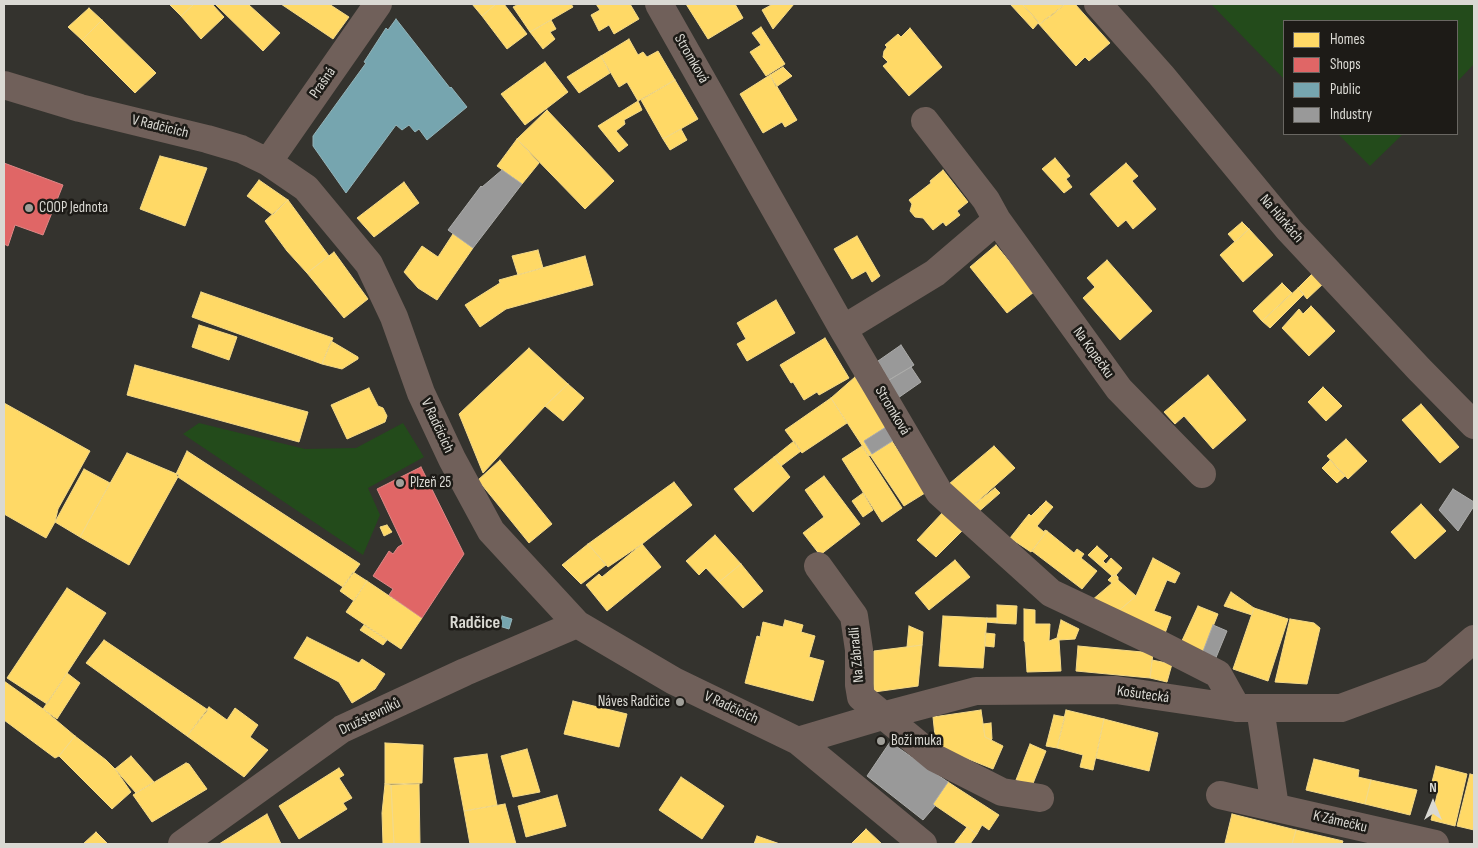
<!DOCTYPE html>
<html>
<head>
<meta charset="utf-8">
<style>
  body { margin:0 }
  #map { position:relative; width:1478px; height:848px; overflow:hidden; background:#34332e; font-family:"Sofia Sans Condensed",sans-serif }
  canvas { display:block }
  .frame { position:absolute; inset:0; border:5px solid #dad9d3; pointer-events:none }
  .legend { position:absolute; left:1283px; top:20px; width:175px; height:115px; box-sizing:border-box; background:#1d1b17; border:1px solid #696762; margin:0; padding:6px 9px; list-style:none; font-size:15px; color:#dad9d3 }
  .legend li { display:flex; align-items:center; gap:10px; height:25px }
  .legend b { width:25px; border:1px solid #696762 }
  .north { position:absolute; left:1408px; top:778px; width:50px; height:50px; -webkit-text-stroke:4px #1d1b17; paint-order:stroke; rotate:0deg; font-size:14px; font-weight:700; line-height:20px; text-align:center; color:#dad9d3 }
  .north::after { content:''; display:block; margin:auto; width:18px; height:22px; background:#dad9d3; clip-path:polygon(50% 0,100% 100%,50% 72%,0 100%) }
</style>
</head>
<body>
<div id="map">
<canvas width="1478" height="848"></canvas>
<div class="frame"></div>
<ul class="legend">
<li><b style="height:14px;background:#ffd966"></b>Homes</li>
<li><b style="height:14px;background:#e06666"></b>Shops</li>
<li><b style="height:14px;background:#76a5af"></b>Public</li>
<li><b style="height:14px;background:#999"></b>Industry</li>
</ul>
<div class="north">N</div>
</div>
<script>
const g = document.querySelector('canvas').getContext('2d');
g.lineJoin = 'round';
function paint(path, color) { g.fillStyle = color; g.fill(path, 'evenodd'); }
const shape = rows => new Path2D(rows.map(r => 'M' + r).join(''));
function trace(path, color, width, dash) { g.strokeStyle = color; g.lineWidth = width; g.lineCap = dash ? 'butt' : 'round'; g.setLineDash(dash || []); g.stroke(path); }
function write(font, color, halo, rows, align = 'center') {
  g.font = font + ' "Sofia Sans Condensed",sans-serif'; g.lineWidth = 5; g.setLineDash([]); g.textBaseline = 'middle'; g.strokeStyle = halo; g.fillStyle = color; for (const [text, x, y, turn = 0] of rows) {
    g.save(); g.translate(x, y); g.rotate((+turn || 0) * Math.PI / 180); g.textAlign = isNaN(turn) ? turn : align; if (halo) g.strokeText(text, 0, 0); g.fillText(text, 0, 0); g.restore();
  }
}
paint(shape([
  [1211,4,1474,4,1474,64,1457,82,1457,21,1284,21,1284,79],
  [1338,134,1403,134,1370,166],
  [199,423,305,449,356,448,403,423,424,457,368,488,380,515,363,555,183,434]
]), '#234b1b');
const homes = shape([
  [169,4,194,4,181,16,169,4],
  [194,4,212,4,224,17,201,39,181,16,194,4],
  [215,4,250,4,249,5,280,33,263,51,215,4],
  [281,4,329,4,349,17,333,39,281,4],
  [472,4,496,4,482,16,472,4],
  [496,4,504,4,527,34,507,49,482,16,496,4],
  [519,4,571,4,573,7,530,32,513,7,519,4],
  [596,4,630,4,639,19,614,34,609,25,599,31,591,15,600,10,596,4],
  [686,4,735,4,743,18,708,39,686,4],
  [773,4,794,4,773,29,762,10,773,4],
  [1010,4,1022,4,1039,22,1033,29,1010,4],
  [1022,4,1065,4,1040,24,1022,4],
  [1065,4,1075,4,1110,43,1089,61,1085,57,1076,66,1038,23,1040,24,1049,16,1050,17,1065,4],
  [89,8,102,20,82,40,68,27,89,8],
  [102,20,156,73,135,93,82,40,102,20],
  [551,20,556,29,550,32,555,39,543,49,530,32,551,20],
  [761,27,785,64,766,76,750,52,761,45,752,33,761,27],
  [910,28,942,67,909,96,883,66,888,62,883,57,884,51,887,47,885,45,898,34,901,37,910,28],
  [629,39,638,55,643,52,647,57,658,51,675,80,638,101,627,82,619,87,601,56,629,39],
  [601,56,610,73,579,93,567,77,601,56],
  [545,62,568,92,525,125,501,94,545,62],
  [783,67,792,76,776,87,770,75,783,67],
  [770,75,797,120,785,127,782,122,763,133,740,94,770,75],
  [675,80,698,119,663,139,641,100,675,80],
  [638,101,642,110,624,120,625,124,616,131,628,145,619,152,598,126,638,101],
  [547,110,614,181,585,209,517,139,547,110],
  [681,129,687,140,670,150,663,139,681,129],
  [517,139,539,163,522,184,497,166,517,139],
  [160,156,207,168,185,226,140,209,160,156],
  [1055,158,1070,176,1066,179,1072,187,1064,193,1042,169,1055,158],
  [1126,163,1138,176,1132,181,1156,209,1133,229,1126,220,1118,227,1090,194,1126,163],
  [943,170,968,202,957,211,960,215,946,226,943,222,933,230,923,218,915,217,910,211,912,204,909,200,931,183,930,181,943,170],
  [259,180,288,200,273,215,247,196,259,180],
  [404,182,419,203,374,237,357,218,404,182],
  [288,200,329,256,307,273,287,251,265,221,288,200],
  [1242,222,1249,229,1235,242,1228,234,1242,222],
  [1249,229,1273,255,1243,282,1220,255,1249,229],
  [453,234,473,248,437,300,418,288,404,272,422,246,438,257,453,234],
  [857,236,880,276,872,282,866,271,852,279,834,249,857,236],
  [996,245,1034,292,1007,313,970,267,996,245],
  [538,250,543,268,518,275,512,256,538,250],
  [334,252,368,299,344,318,307,273,334,252],
  [585,256,593,285,506,309,480,327,465,305,500,283,499,280,585,256],
  [1107,260,1152,311,1120,340,1083,298,1095,287,1087,278,1107,260],
  [1314,272,1324,283,1307,299,1298,288,1314,272],
  [1282,283,1292,293,1262,321,1253,311,1282,283],
  [1298,288,1304,294,1270,328,1262,321,1298,288],
  [201,292,333,338,322,364,192,317,201,292],
  [776,300,795,333,747,361,737,344,746,339,737,323,776,300],
  [1311,306,1335,331,1309,356,1282,328,1299,309,1303,314,1311,306],
  [199,325,237,337,229,360,192,347,199,325],
  [825,338,849,378,819,395,817,392,804,400,793,382,791,383,780,365,825,338],
  [331,341,358,357,358,359,342,369,322,364,331,341],
  [529,348,568,384,545,406,483,473,459,414,529,348],
  [135,365,308,412,299,442,127,395,135,365],
  [1208,375,1246,420,1213,449,1184,416,1175,424,1164,412,1208,375],
  [855,377,886,427,864,441,872,454,869,456,831,398,855,377],
  [568,384,584,398,563,421,545,406,568,384],
  [1323,387,1342,406,1326,421,1308,402,1323,387],
  [369,388,378,406,383,408,387,416,385,422,347,439,331,405,369,388],
  [831,398,847,423,802,453,785,430,831,398],
  [4,403,90,451,58,509,55,522,46,538,4,514,4,403],
  [1421,404,1459,447,1440,463,1402,420,1421,404],
  [1346,439,1367,461,1348,479,1327,456,1346,439],
  [794,441,801,451,781,466,774,457,794,441],
  [892,441,925,493,904,506,870,455,892,441],
  [862,446,902,508,882,522,842,459,862,446],
  [994,446,1015,468,970,508,949,484,994,446],
  [187,451,360,564,343,587,178,477,176,474,187,451],
  [127,453,179,475,129,565,80,537,127,453],
  [774,457,790,477,753,512,734,489,774,457],
  [500,460,552,524,529,543,478,480,500,460],
  [1330,460,1345,476,1337,483,1322,468,1330,460],
  [84,469,110,483,80,537,55,522,84,469],
  [824,476,860,524,820,555,803,533,824,517,805,490,824,476],
  [674,482,692,505,642,544,608,567,588,544,674,482],
  [995,488,1000,493,976,514,970,508,995,488],
  [863,493,873,510,863,517,852,501,863,493],
  [1046,501,1053,507,1047,514,1040,507,1046,501],
  [1421,504,1446,531,1415,559,1391,532,1421,504],
  [1040,507,1047,514,1037,526,1044,532,1045,530,1047,531,1031,552,1010,538,1029,514,1031,516,1040,507],
  [944,511,964,529,936,557,917,540,944,511],
  [387,525,392,532,384,536,380,527,387,525],
  [1047,531,1074,553,1077,549,1084,554,1081,558,1097,571,1082,589,1032,551,1047,531],
  [715,535,741,564,719,582,706,568,699,575,686,561,715,535],
  [588,544,606,565,581,584,562,565,588,544],
  [642,544,661,567,607,611,586,585,599,574,602,577,642,544],
  [1097,546,1108,556,1103,561,1106,564,1111,558,1122,568,1116,575,1112,576,1088,555,1097,546],
  [1153,558,1180,573,1175,583,1167,580,1154,611,1171,617,1164,636,1116,613,1136,596,1153,558],
  [955,560,970,577,929,610,915,593,955,560],
  [741,564,763,591,743,608,719,582,741,564],
  [353,572,367,581,354,601,340,591,353,572],
  [1116,575,1118,577,1118,580,1136,596,1116,613,1091,601,1112,583,1108,580,1112,576,1116,575],
  [367,581,422,618,401,649,346,612,367,581],
  [67,588,106,613,47,704,7,678,67,588],
  [1231,592,1254,608,1252,615,1224,606,1231,592],
  [997,605,1017,606,1016,624,997,623,997,605],
  [1198,606,1218,614,1202,654,1180,645,1198,606],
  [1254,608,1288,619,1268,681,1233,669,1254,608],
  [1024,609,1035,610,1035,624,1050,624,1049,641,1057,638,1059,640,1061,671,1027,672,1025,642,1024,641,1024,609],
  [943,616,987,618,983,668,939,666,943,616],
  [987,618,997,618,997,623,986,622,987,618],
  [1290,619,1314,623,1320,628,1307,684,1275,682,1290,619],
  [785,620,803,625,801,632,815,636,809,657,824,661,813,701,745,683,757,636,760,637,763,622,783,627,785,620],
  [1061,620,1079,629,1075,639,1059,640,1057,638,1061,620],
  [364,625,387,640,383,645,360,630,364,625],
  [909,626,923,632,922,645,907,647,909,626],
  [985,633,995,634,994,647,985,646,985,633],
  [307,637,359,663,362,659,385,674,375,689,352,703,339,682,294,658,307,637],
  [104,640,208,710,187,736,86,663,104,640],
  [922,645,918,686,874,692,874,651,922,645],
  [1078,646,1153,653,1150,678,1076,671,1078,646],
  [1152,660,1172,664,1167,682,1150,678,1152,660],
  [67,673,80,683,57,719,43,709,67,673],
  [4,681,43,709,75,736,59,756,55,758,4,720,4,681],
  [573,701,627,714,619,747,564,734,573,701],
  [209,707,227,720,235,708,258,725,250,737,268,750,244,777,187,736,209,707],
  [981,710,985,737,1003,746,993,769,936,746,933,717,981,710],
  [1066,710,1104,719,1093,770,1080,767,1083,755,1057,748,1066,710],
  [1054,715,1065,717,1057,748,1046,746,1054,715],
  [1104,719,1158,733,1149,771,1096,758,1104,719],
  [991,723,992,739,991,740,985,737,983,724,991,723],
  [75,736,106,760,115,769,131,792,112,809,59,756,75,736],
  [385,743,423,745,422,783,385,784,385,743],
  [1030,744,1046,751,1032,786,1016,780,1030,744],
  [527,749,540,792,513,797,501,756,527,749],
  [487,754,497,805,464,811,454,758,487,754],
  [131,756,154,782,136,793,115,769,131,756],
  [1314,759,1359,770,1358,777,1371,780,1365,804,1306,790,1314,759],
  [186,763,189,764,207,789,152,822,133,795,186,763],
  [1436,766,1467,774,1455,826,1431,820,1438,791,1430,790,1436,766],
  [339,768,344,775,339,778,352,798,343,803,347,809,299,839,279,806,339,768],
  [1470,774,1474,775,1474,830,1457,826,1470,774],
  [681,777,724,806,702,839,659,810,681,777],
  [1371,780,1417,790,1410,815,1365,804,1371,780],
  [948,782,999,815,989,830,982,825,977,834,933,804,948,782],
  [385,784,391,785,394,844,383,844,382,813,385,784],
  [419,784,420,844,394,844,391,785,419,784],
  [557,795,566,826,526,837,518,806,557,795],
  [505,804,516,844,470,844,464,811,505,804],
  [267,814,281,844,219,844,267,814],
  [1232,814,1296,830,1292,844,1225,843,1232,814],
  [967,827,977,834,970,844,954,844,967,827],
  [866,829,882,844,852,843,866,829],
  [1296,830,1343,841,1342,844,1292,844,1296,830],
  [96,832,108,844,83,844,96,832],
  [757,836,780,844,754,844,757,836]
]);
paint(homes, '#ffd966');
trace(homes, '#f4d987', 1);
const shops = shape([
  [4,163,63,185,43,235,15,225,8,246,4,244,4,163],
  [421,467,464,554,422,618,389,595,393,589,373,576,389,551,393,554,398,547,403,544,377,489,421,467]
]);
paint(shops, '#e06666');
trace(shops, '#de8887', 1);
const public = shape([
  [396,19,450,88,451,87,467,107,427,140,419,129,415,132,409,125,402,130,396,125,346,193,313,146,313,136,366,63,364,62,386,28,388,30,396,19],
  [502,616,512,619,509,629,499,626,502,616]
]);
paint(public, '#76a5af');
trace(public, '#94b5ba', 1);
const industry = shape([
  [502,170,522,184,473,248,448,230,481,186,482,187,502,170],
  [901,345,914,365,889,380,878,361,901,345],
  [911,367,921,382,898,398,889,380,911,367],
  [886,427,894,440,872,454,864,441,886,427],
  [1453,489,1474,502,1474,506,1458,531,1439,510,1453,489],
  [1213,625,1227,631,1215,660,1202,654,1213,625],
  [890,742,948,782,933,804,935,806,923,820,867,776,890,742]
]);
paint(industry, '#999');
trace(industry, '#acacaa', 1);
trace(shape([
  [659,4,843,329,939,492,1051,593,1163,646,1218,674,1237,708],
  [1098,4,1161,75,1289,230,1419,369,1474,425],
  [4,85,80,108,207,139,241,149,268,162,306,188,369,264,394,317,421,393,452,459,491,531,577,624,674,681,798,741,923,844],
  [925,121,986,200,997,220,1119,389,1202,474],
  [268,162,378,4],
  [843,329,935,273,997,220],
  [818,566,854,616,859,650,859,685,861,697,935,758,1002,792,1040,798],
  [1260,708,1275,807],
  [798,741,882,716,976,691,1116,690,1237,708,1341,708,1433,674,1474,639],
  [1220,795,1435,844],
  [182,844,342,729,465,672,577,624]
]), '#70605a', 28);
for (const [x, y, r, color] of [
  [29,208,5,"#a09f99"],
  [400,483,5,"#a09f99"],
  [680,702,5,"#a09f99"],
  [881,741,5,"#a09f99"]
]) { const dot = new Path2D(); dot.arc(x, y, r, 0, 2 * Math.PI); g.fillStyle = color; g.fill(dot); trace(dot, '#1d1b17', 2); }
write('15px', '#dad9d3', '#1d1b17', [
  ["Stromková",691,59,60],
  ["Prašná",323,83,-55],
  ["V Radčicích",160,127,14],
  ["Na Hůrkách",1281,219,49],
  ["Na Kopečku",1093,353,54],
  ["Stromková",892,411,59],
  ["V Radčicích",437,426,65],
  ["Na Zábradlí",857,655,-95],
  ["Košutecká",1143,695,8],
  ["V Radčicích",731,708,25],
  ["Družstevníků",370,717,-26],
  ["K Zámečku",1340,822,13]
]);
write('15px', '#dad9d3', '#1d1b17', [
  ["COOP Jednota",39,208],
  ["Plzeň 25",410,483],
  ["Náves Radčice",670,702,"right"],
  ["Boží muka",891,741]
], 'left');
write('bold 18px', '#dad9d3', '#1d1b17', [
  ["Radčice",475,623]
]);
</script>
</body>
</html>
